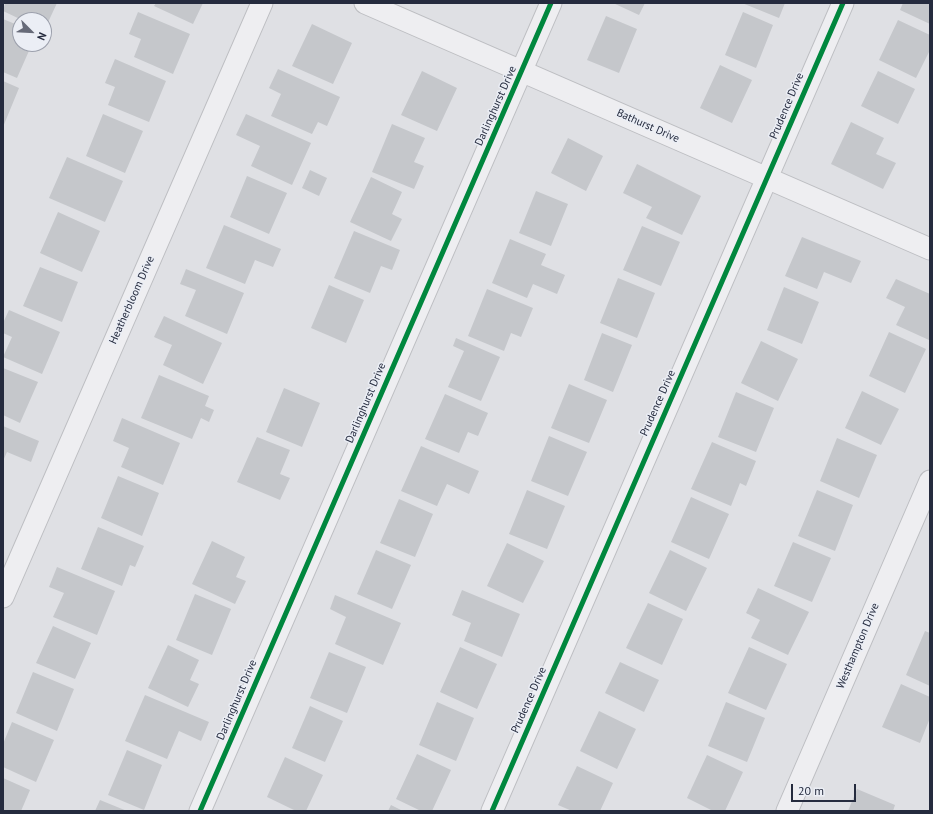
<!DOCTYPE html>
<html>
<head>
<meta charset="utf-8">
<style>
  body { margin:0 }
  #map { position:relative; width:933px; height:814px; overflow:hidden; background:#dfe0e4; font-family:"PT Sans",sans-serif }
  canvas { display:block }
  .frame { position:absolute; inset:0; border:4px solid #252b3e; pointer-events:none }
  .north { position:absolute; left:12px; top:12px; width:40px; height:40px; box-sizing:border-box; background:#ebeef5; border:1px solid #9ca0ac; border-radius:50%; rotate:114deg; font-size:11px; font-weight:700; line-height:16px; text-align:center; color:#252b3e }
  .north::after { content:''; display:block; margin:auto; width:14px; height:18px; background:#666a78; clip-path:polygon(50% 0,100% 100%,50% 72%,0 100%) }
  .scale { position:absolute; left:791px; top:784px; width:65px; height:18px; box-sizing:border-box; border:2px solid #252b3e; border-top:0; padding-left:5px; font-size:12px; line-height:14px; white-space:nowrap; color:#252b3e; -webkit-text-stroke:3px #ebeef5; paint-order:stroke }
</style>
</head>
<body>
<div id="map">
<canvas width="933" height="814"></canvas>
<div class="frame"></div>
<div class="north">N</div>
<div class="scale">20 m</div>
</div>
<script>
const g = document.querySelector('canvas').getContext('2d');
g.lineJoin = 'round';
function paint(path, color) { g.fillStyle = color; g.fill(path, 'evenodd'); }
const shape = rows => new Path2D(rows.map(r => 'M' + r).join(''));
function trace(path, color, width, dash) { g.strokeStyle = color; g.lineWidth = width; g.lineCap = dash ? 'butt' : 'round'; g.setLineDash(dash || []); g.stroke(path); }
function write(font, color, halo, rows, align = 'center') {
  g.font = font + ' "PT Sans",sans-serif'; g.lineWidth = 3; g.setLineDash([]); g.textBaseline = 'middle'; g.strokeStyle = halo; g.fillStyle = color; for (const [text, x, y, turn = 0] of rows) {
    g.save(); g.translate(x, y); g.rotate((+turn || 0) * Math.PI / 180); g.textAlign = isNaN(turn) ? turn : align; if (halo) g.strokeText(text, 0, 0); g.fillText(text, 0, 0); g.restore();
  }
}
paint(shape([
  [5,3,57,3,44,31,44,20,22,20,3,11],
  [156,3,203,3,193,24,154,6],
  [613,3,645,3,639,15],
  [742,3,785,3,779,18],
  [903,3,930,3,930,24,900,10],
  [138,12,190,34,173,74,134,57,141,39,129,34],
  [743,12,773,25,756,68,725,55],
  [606,16,637,29,619,73,587,60],
  [3,19,20,26,20,44,32,44,17,78,3,72],
  [898,20,930,35,930,50,916,78,879,60],
  [312,24,352,43,333,84,292,66],
  [115,59,166,81,149,122,108,105,115,87,105,83],
  [720,65,752,80,732,123,700,108],
  [278,69,340,97,327,126,318,122,312,134,271,116,281,94,269,88],
  [422,71,457,88,437,131,401,115],
  [878,71,915,89,898,124,861,106],
  [3,81,19,88,3,127],
  [103,114,143,131,125,173,86,156],
  [246,114,311,143,292,185,251,166,260,146,236,135],
  [851,122,884,138,876,154,896,163,883,189,831,164],
  [392,124,425,138,414,162,424,166,414,189,372,172],
  [568,138,603,156,586,191,551,173],
  [67,157,123,181,105,222,49,198],
  [637,164,701,196,682,235,646,218,652,207,623,193],
  [310,170,327,178,319,196,302,188],
  [247,176,287,193,269,234,230,217],
  [371,177,402,192,392,214,402,219,391,241,350,222],
  [536,191,568,204,551,246,519,233],
  [58,212,100,231,82,272,40,253],
  [224,225,281,249,273,267,255,260,245,284,206,268],
  [642,226,680,242,661,286,623,270],
  [354,231,400,250,392,270,381,266,370,293,334,278],
  [802,237,861,261,851,283,824,272,817,289,785,276],
  [510,239,546,254,541,265,565,275,557,294,533,284,527,298,492,283],
  [40,267,78,282,62,322,23,306],
  [186,269,244,293,227,334,185,316,196,290,180,284],
  [618,278,655,293,637,338,600,323],
  [896,279,930,294,930,338,929,340,896,325,905,307,886,298],
  [329,285,364,300,346,343,311,328],
  [784,287,819,302,802,344,767,330],
  [487,289,533,308,521,337,511,333,504,351,468,336],
  [9,310,60,332,42,374,3,357,12,337,3,333,3,323],
  [164,316,222,343,203,384,163,365,172,345,154,337],
  [889,332,926,349,905,393,869,376],
  [602,333,632,345,613,392,584,380],
  [456,338,500,357,481,401,448,387,464,351,453,346],
  [761,341,798,359,778,401,741,383],
  [3,368,38,382,20,423,3,415],
  [159,375,209,396,205,406,214,410,209,422,201,418,192,439,141,418],
  [569,384,607,400,589,443,551,428],
  [284,388,320,403,302,447,266,432],
  [862,391,899,409,881,445,845,428],
  [736,392,774,408,756,452,718,437],
  [445,394,488,413,478,436,468,432,459,453,425,439],
  [122,418,180,443,163,485,121,467,129,448,113,441],
  [3,426,39,441,31,462,7,452,3,461],
  [549,436,587,452,568,496,531,481],
  [257,437,290,450,280,474,290,478,280,500,237,482],
  [837,438,877,455,859,498,820,481],
  [712,442,756,461,746,486,740,483,731,506,691,489],
  [421,446,479,471,469,494,447,484,437,506,401,491],
  [118,476,159,493,142,536,101,518],
  [527,490,565,506,547,549,509,534],
  [817,490,853,505,835,551,798,536],
  [691,497,729,514,709,559,671,542],
  [399,499,433,514,415,557,380,543],
  [98,527,144,546,135,567,130,565,122,586,81,569],
  [212,541,245,557,236,577,246,581,235,604,192,584],
  [793,542,831,558,812,602,774,586],
  [507,543,544,561,523,603,487,586],
  [376,550,411,565,392,609,357,594],
  [670,550,707,568,686,611,649,593],
  [57,567,115,591,97,635,53,617,64,593,49,587],
  [758,588,809,612,788,655,751,638,760,620,746,613],
  [462,590,520,614,502,657,464,641,471,623,452,615],
  [195,594,231,609,212,655,176,640],
  [335,595,401,623,383,665,335,644,346,617,330,609],
  [648,603,683,619,662,665,626,648],
  [53,626,91,643,75,679,36,663],
  [925,631,930,633,930,686,906,675],
  [168,645,199,660,190,680,199,684,188,707,148,688],
  [460,647,497,664,477,709,440,692],
  [749,647,787,664,766,710,728,693],
  [329,652,366,667,347,713,310,698],
  [620,662,659,680,644,712,605,693],
  [33,672,74,689,57,731,16,713],
  [901,684,930,697,930,718,920,743,882,727],
  [145,695,209,722,201,741,179,731,167,759,125,741],
  [437,702,474,718,456,761,419,745],
  [726,702,765,718,747,762,708,746],
  [310,706,343,721,325,762,292,748],
  [599,711,636,729,617,769,580,751],
  [12,722,54,740,36,782,3,767,3,744],
  [127,750,162,765,144,810,108,795],
  [417,754,451,770,432,811,421,811,396,799],
  [707,755,743,772,725,811,713,811,687,798],
  [285,757,323,775,306,811,296,811,267,797],
  [577,766,613,783,600,811,572,811,558,805],
  [3,778,30,790,21,811,3,811],
  [857,789,895,805,893,811,848,811],
  [100,800,127,811,95,811],
  [391,805,403,811,388,811]
]), '#c5c7cb');
const street = shape([
  [365,3,930,249],
  [3,597,262,3],
  [200,811,551,3],
  [492,811,843,3],
  [787,811,930,481]
]);
trace(street, '#bdbec2', 23);
trace(street, '#eeeef1', 21);
trace(shape([
  [200,811,551,3],
  [492,811,843,3]
]), '#00873e', 5);
write('11px', '#252b3e', '#ebeef5', [
  ["Darlinghurst Drive",496,106,-66],
  ["Prudence Drive",787,106,-67],
  ["Bathurst Drive",648,126,24],
  ["Heatherbloom Drive",132,300,-66],
  ["Darlinghurst Drive",366,403,-67],
  ["Prudence Drive",658,403,-66],
  ["Westhampton Drive",858,646,-67],
  ["Darlinghurst Drive",237,700,-67],
  ["Prudence Drive",529,700,-66]
]);
</script>
</body>
</html>
